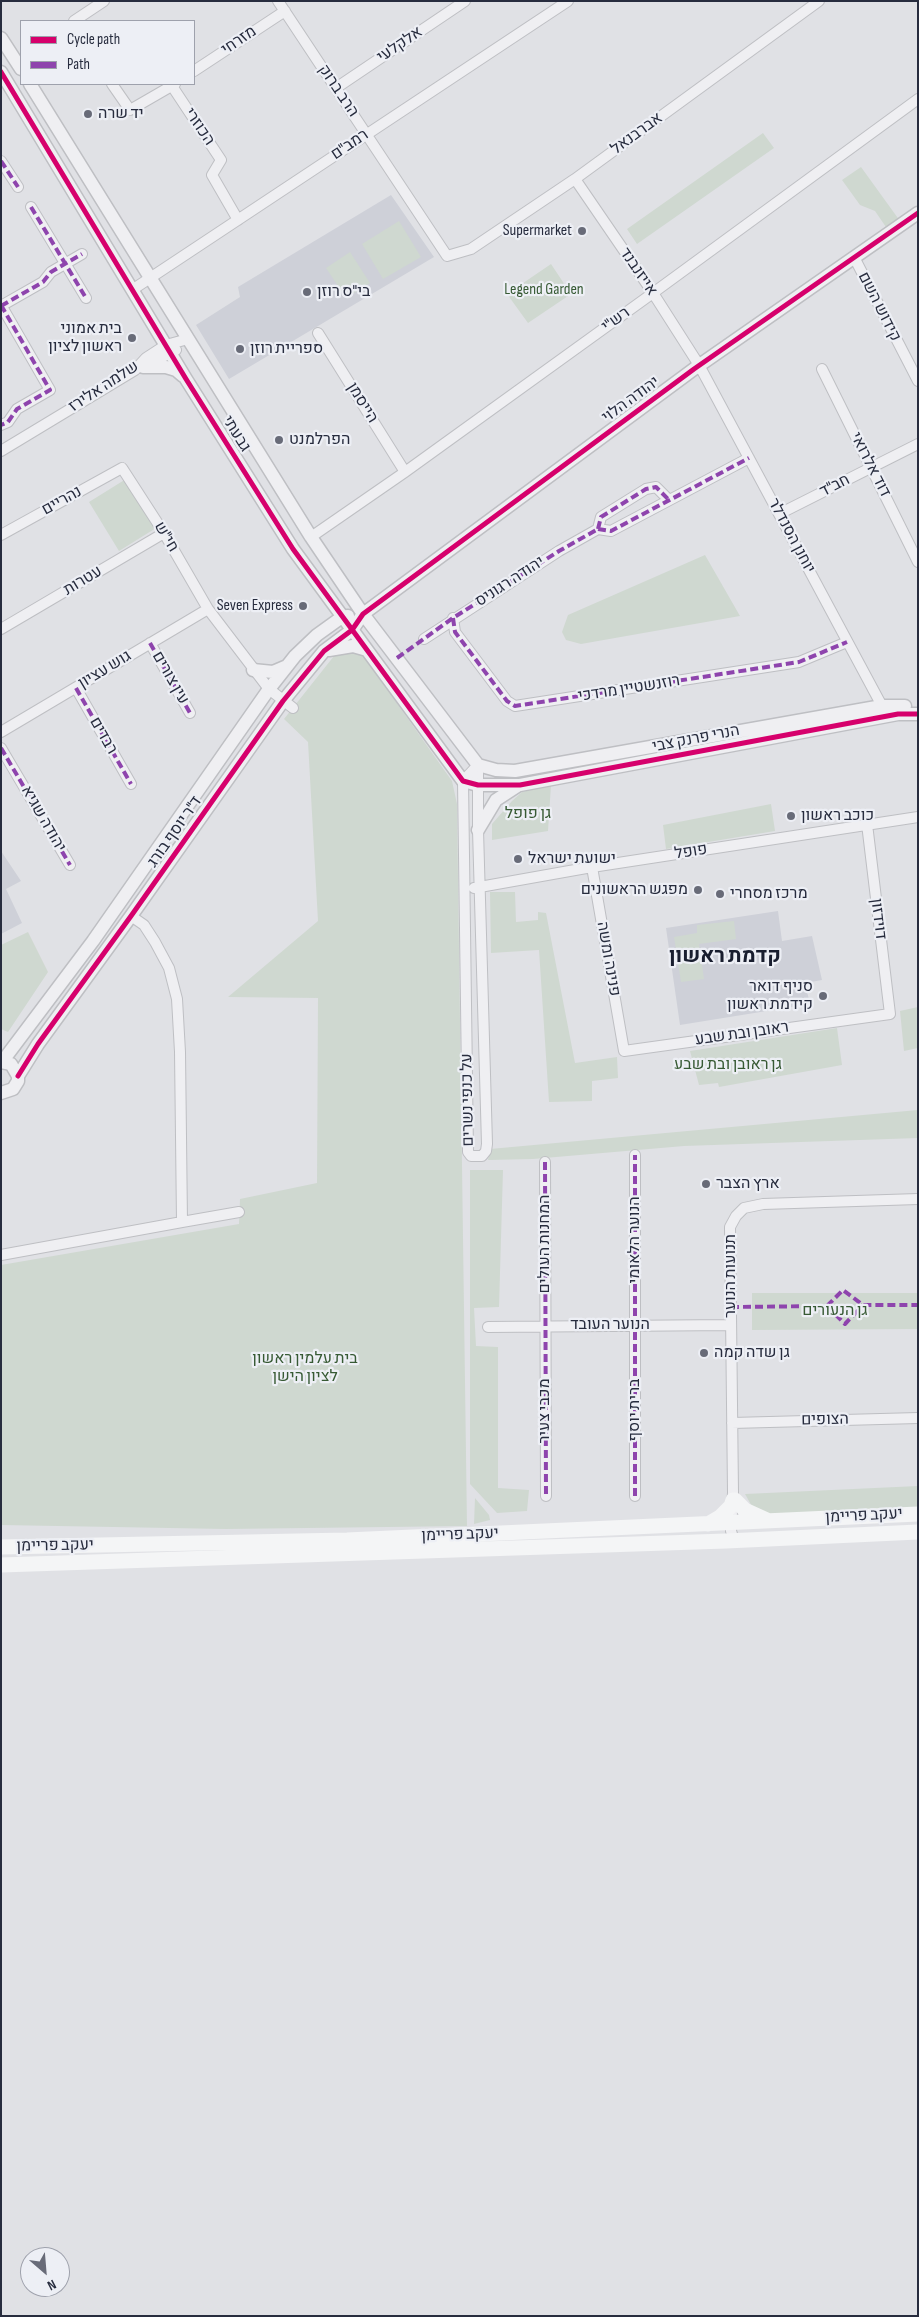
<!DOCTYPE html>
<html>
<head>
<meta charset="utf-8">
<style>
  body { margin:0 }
  #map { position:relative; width:919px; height:2317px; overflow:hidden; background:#e0e1e5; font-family:"Sofia Sans Condensed",sans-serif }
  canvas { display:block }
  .frame { position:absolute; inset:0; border:2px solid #272c3e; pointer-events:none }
  .legend { position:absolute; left:20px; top:20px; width:175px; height:65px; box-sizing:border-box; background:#edeff5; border:1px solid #9ea1ac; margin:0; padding:6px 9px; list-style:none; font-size:15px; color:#272c3e }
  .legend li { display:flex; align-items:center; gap:10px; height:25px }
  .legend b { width:25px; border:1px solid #9ea1ac }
  .north { position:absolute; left:20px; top:2247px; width:50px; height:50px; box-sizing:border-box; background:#edeff5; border:1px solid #9ea1ac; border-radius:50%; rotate:153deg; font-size:14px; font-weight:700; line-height:20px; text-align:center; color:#272c3e }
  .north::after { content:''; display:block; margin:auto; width:18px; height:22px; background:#686b78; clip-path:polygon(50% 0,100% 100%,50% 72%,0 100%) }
</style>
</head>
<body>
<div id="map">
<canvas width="919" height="2317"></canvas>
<div class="frame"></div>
<ul class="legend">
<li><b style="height:6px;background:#d6006c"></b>Cycle path</li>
<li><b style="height:6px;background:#8e44ad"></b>Path</li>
</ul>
<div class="north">N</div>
</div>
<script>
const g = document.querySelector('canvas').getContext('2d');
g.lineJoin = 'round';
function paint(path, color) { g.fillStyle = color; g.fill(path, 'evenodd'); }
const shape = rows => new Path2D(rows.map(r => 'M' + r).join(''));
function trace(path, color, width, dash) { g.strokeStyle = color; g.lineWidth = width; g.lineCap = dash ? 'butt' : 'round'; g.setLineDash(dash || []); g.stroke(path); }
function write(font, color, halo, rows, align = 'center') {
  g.font = font + ' "Sofia Sans Condensed",Heebo,sans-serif'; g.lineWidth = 4.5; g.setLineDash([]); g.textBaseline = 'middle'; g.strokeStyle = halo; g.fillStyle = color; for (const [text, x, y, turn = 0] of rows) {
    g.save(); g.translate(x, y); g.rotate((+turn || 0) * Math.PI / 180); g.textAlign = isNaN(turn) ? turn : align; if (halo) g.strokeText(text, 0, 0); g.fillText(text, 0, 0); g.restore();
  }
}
paint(shape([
  [391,195,434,257,229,379,196,325,240,297,238,287],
  [1,851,21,881,6,889,22,923,1,934],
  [778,911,782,941,812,936,822,980,805,983,810,1004,680,1025,666,928]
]), '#ced0d8');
paint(shape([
  [763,133,774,148,637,244,627,229],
  [861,167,900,221,888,230,875,211,860,205,842,180],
  [399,221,421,257,383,279,362,244],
  [350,252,370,283,346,298,326,268],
  [551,264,571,294,528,323,507,294],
  [126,479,156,528,119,551,89,502],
  [705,555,740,616,581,644,566,640,562,632,568,615],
  [349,652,362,654,452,781,457,804,467,1526,226,1529,1,1525,1,1265,239,1224,240,1199,317,1183,318,998,228,997,318,921,308,742,284,719,334,656],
  [551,785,548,831,492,840,492,824,512,801,522,792],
  [771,804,775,831,666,849,663,825],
  [490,892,515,892,516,922,538,920,538,912,546,913,575,1063,617,1057,618,1078,592,1081,592,1101,549,1102,539,950,491,953],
  [734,921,736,939,699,944,704,979,681,982,674,937,697,933,697,925],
  [28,932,48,972,8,1032,1,1029,1,945],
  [918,1007,918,1048,904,1051,900,1011],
  [837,1028,842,1065,719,1087,718,1083,699,1085,690,1051],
  [918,1110,918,1138,684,1146,533,1159,488,1160,490,1149],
  [470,1170,503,1170,499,1307,474,1308,476,1346,498,1347,498,1488,529,1490,527,1511,497,1513,470,1484],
  [752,1293,918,1293,918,1329,752,1330],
  [918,1486,918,1514,782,1520,754,1510,745,1494],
  [475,1498,489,1515,490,1520,474,1524]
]), '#cfd8d0');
const minor = shape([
  [278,1,447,256,471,249,575,179,819,1],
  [74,21,104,1],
  [194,71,285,11],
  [112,84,130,110,175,84],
  [172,86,221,160,212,175,238,220],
  [336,88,465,1],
  [1,161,18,187],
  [575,179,653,293,699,365,882,706],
  [31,207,86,298],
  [855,259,918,381],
  [132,290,568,1],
  [1,305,50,390,17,409,8,422,1,425],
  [1,306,43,282,51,272,82,254],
  [318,333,405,472],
  [145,366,176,350],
  [822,369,918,562],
  [1,451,135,370,146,358,166,345,188,339],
  [779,514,918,444],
  [598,529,611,531,749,458],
  [598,529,601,517,646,489,656,487,668,499],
  [1,535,122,468,164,533,208,609,269,689,293,708],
  [311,537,405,472,653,293,918,99],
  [453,618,455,632,507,701,515,706,799,662,847,642],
  [1,629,164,533],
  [424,639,559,551,598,529],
  [150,643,190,713],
  [76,688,131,784],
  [1,732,208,609],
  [1,748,70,865],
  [478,765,478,830,487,1144,486,1151,482,1156,471,1156,468,1152,463,781,478,765],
  [592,867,624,1051,890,1014,867,824],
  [474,888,592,867,918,817],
  [545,1162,546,1496],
  [182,1222,239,1212],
  [1,1255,182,1222,180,1052,177,999,169,968,155,942,144,925,131,916],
  [488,1327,731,1325],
  [732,1423,918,1418],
  [635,1496,635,1155],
  [734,1540,731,1531,733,1492,730,1227,736,1216,744,1208,763,1204,918,1199]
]);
const tertiary = shape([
  [1,38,21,69],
  [1,72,186,379,293,549,463,781,478,785,520,785,898,714,918,714],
  [30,84,311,537,363,614,478,765,496,770,515,771,882,706,905,706],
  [143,367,166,367,176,370,183,376],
  [329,650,353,646,367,650],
  [253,670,273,672,287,666],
  [478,830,496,800,519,785],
  [1,1062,11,1064,18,1076,18,1081,13,1089,1,1093],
  [2,1062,93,941,269,689,295,656,317,635,342,617,348,616],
  [18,1076,38,1044,131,916,283,701,324,651,352,630,363,614,694,369,918,213]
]);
trace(minor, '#bebfc3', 12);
trace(tertiary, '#bebfc3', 15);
trace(minor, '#efeff2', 10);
trace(tertiary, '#efeff2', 12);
trace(shape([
  [735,1500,745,1510,767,1520],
  [708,1524,720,1517,731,1506,733,1500],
  [1,1547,347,1540,918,1514],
  [1,1565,726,1541,918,1532]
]), '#f4f5f6', 15);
trace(shape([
  [1,161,18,187],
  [31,207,86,298],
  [1,305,50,390,17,409,8,422,1,425],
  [1,306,43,282,51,272,82,254],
  [598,529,611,531,749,458],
  [598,529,601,517,646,489,656,487,668,499],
  [453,618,455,632,507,701,515,706,799,662,847,642],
  [150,643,190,713],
  [397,658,453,618,559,551,598,529],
  [76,688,131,784],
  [1,748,70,865],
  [545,1162,546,1496],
  [827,1306,845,1324,863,1305],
  [731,1307,827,1306,843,1290,863,1305,918,1305],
  [635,1496,635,1155]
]), '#8e44ad', 4, [8, 4]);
trace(shape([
  [1,72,186,379,293,549,463,781,478,785,520,785,898,714,918,714],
  [18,1076,38,1044,131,916,283,701,324,651,352,630,363,614,694,369,918,213]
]), '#d6006c', 5);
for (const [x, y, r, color] of [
  [88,114,5,"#686b78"],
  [582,231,5,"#686b78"],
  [307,292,5,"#686b78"],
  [132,338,5,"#686b78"],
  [240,349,5,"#686b78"],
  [279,440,5,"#686b78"],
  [303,606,5,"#686b78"],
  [791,816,5,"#686b78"],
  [518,859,5,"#686b78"],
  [698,890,5,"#686b78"],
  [720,894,5,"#686b78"],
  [823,996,5,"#686b78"],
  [706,1184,5,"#686b78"],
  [704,1353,5,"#686b78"]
]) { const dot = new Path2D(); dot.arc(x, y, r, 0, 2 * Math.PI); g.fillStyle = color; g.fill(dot); trace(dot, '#edeff5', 2); }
write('16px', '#272c3e', '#edeff5', [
  ["מזרחי",239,41,-34],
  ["אלקלעי",400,45,-34],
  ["הרב ברוק",338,91,56],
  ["הכוזרי",199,127,56],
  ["אברבנאל",637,134,-36],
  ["רמב\"ם",350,145,-34],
  ["אייזנבנד",638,272,56],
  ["קידוש השם",879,307,63],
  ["רש\"י",616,320,-36],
  ["שלמה אלירז",104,387,-33],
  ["יהודה הלוי",631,400,-36],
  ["הייסמן",362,403,58],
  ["גבעתי",236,434,58],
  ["דוד אלרואי",870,465,63],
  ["חב\"ד",835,486,-27],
  ["נהריים",62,501,-29],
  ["יוחנן הסנדלר",791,536,62],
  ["חי\"ש",166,537,59],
  ["עטרות",83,581,-31],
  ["יהודה רגוניס",510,582,-33],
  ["גוש עציון",105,670,-31],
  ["עין צורים",170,678,60],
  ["רוזנשטיין מרדכי",629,689,-9],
  ["רבדים",103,736,60],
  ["הנרי פרנק צבי",696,739,-11],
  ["יהודה שגיא",43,819,60],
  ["ד\"ר יוסף בורג",175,832,-55],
  ["פופל",691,852,-9],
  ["דוידזון",878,919,83],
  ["פנינה ומשה",608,959,80],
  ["ראובן ובת שבע",742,1034,-8],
  ["על כנפי נשרים",468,1100,-91],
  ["הנוער הלאומי",635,1240,-90],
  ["המחנות העולים",545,1244,-90],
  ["תנועות הנוער",731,1276,-90],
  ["הנוער העובד",610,1325],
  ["ברית יוסף",635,1410,-90],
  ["מכבי צעיר",545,1411,-90],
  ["הצופים",825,1420,-1],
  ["יעקב פריימן",864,1516,-3],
  ["יעקב פריימן",460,1535,-2],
  ["יעקב פריימן",55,1546,-1]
]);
write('16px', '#272c3e', '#edeff5', [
  ["יד שרה",98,114],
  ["Supermarket",572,231,"right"],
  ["בי\"ס רוזן",317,292],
  ["בית אמוני",122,329,"right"],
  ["ראשון לציון",122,347,"right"],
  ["ספריית רוזן",250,349],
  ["הפרלמנט",289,440],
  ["Seven Express",293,606,"right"],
  ["כוכב ראשון",801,816],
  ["ישועת ישראל",528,859],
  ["מפגש הראשונים",688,890,"right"],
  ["מרכז מסחרי",730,894],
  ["סניף דואר",813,987,"right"],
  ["קידמת ראשון",813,1005,"right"],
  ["ארץ הצבר",716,1184],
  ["גן שדה קמה",714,1353]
], 'left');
write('16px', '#375a34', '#edeff5', [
  ["Legend Garden",544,290],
  ["גן פופל",528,814],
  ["גן ראובן ובת שבע",728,1065],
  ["גן הנעורים",835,1311],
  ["בית עלמין ראשון",305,1359],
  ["לציון הישן",305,1377]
]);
write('bold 21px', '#191e2f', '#edeff5', [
  ["קדמת ראשון",725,957]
]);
</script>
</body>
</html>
